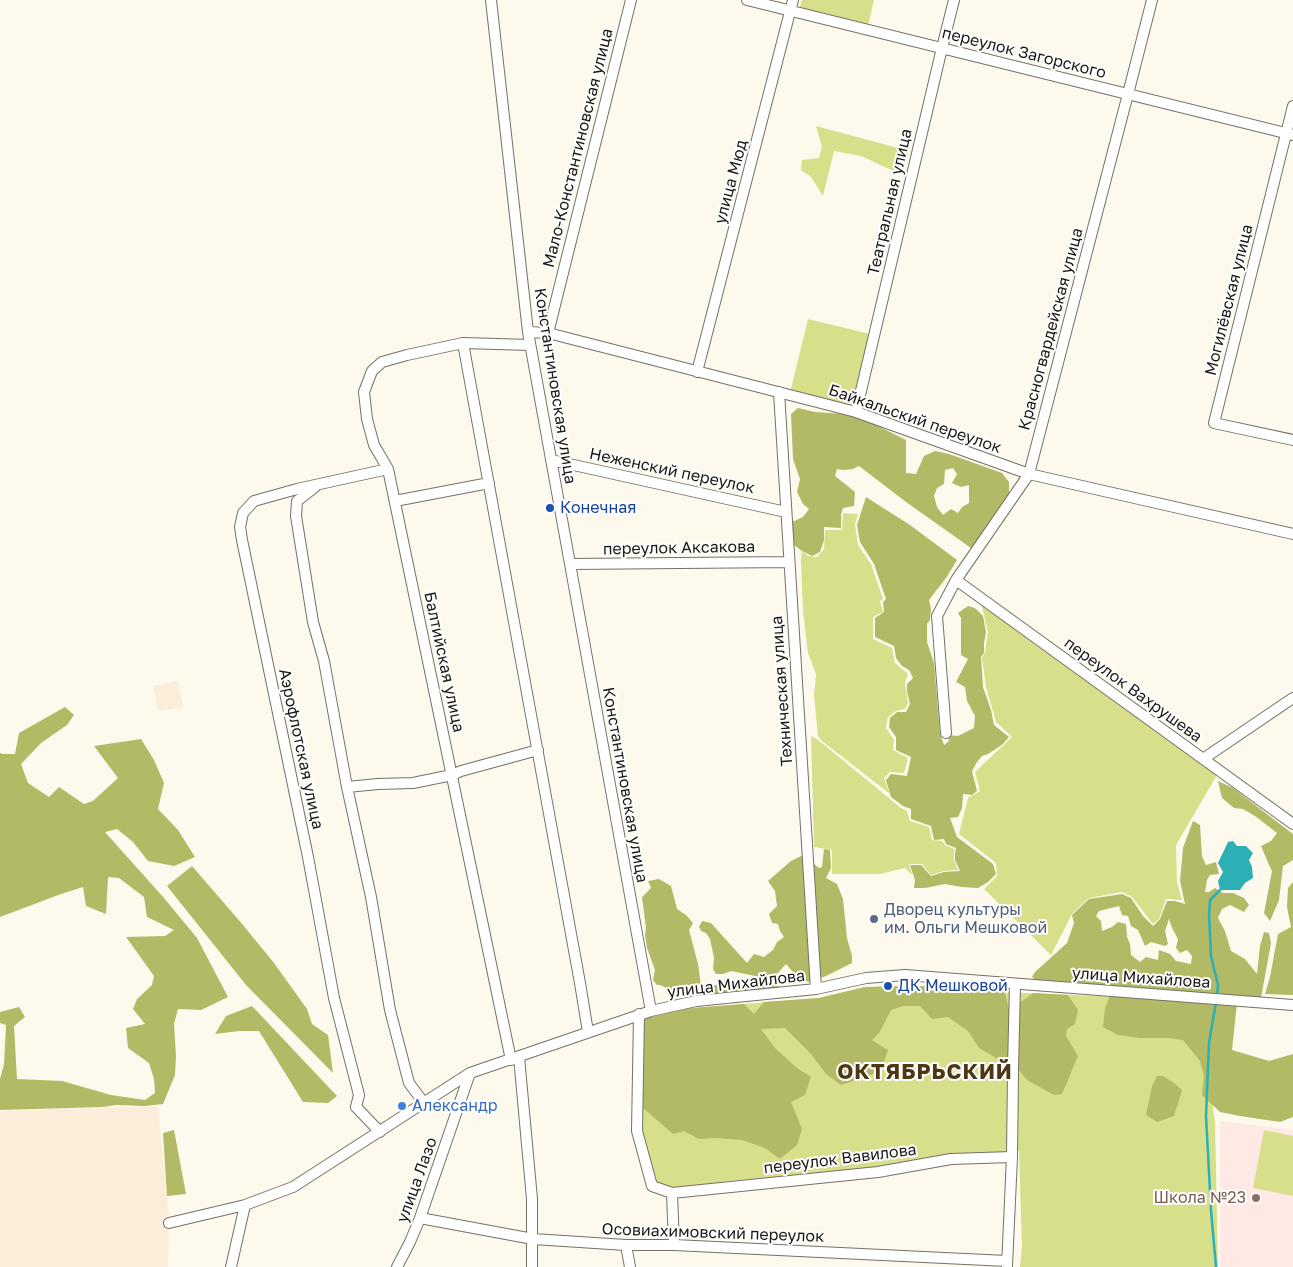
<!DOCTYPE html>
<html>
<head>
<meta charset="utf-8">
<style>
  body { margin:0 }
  canvas { display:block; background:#fdf9ed }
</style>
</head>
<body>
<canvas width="1293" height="1267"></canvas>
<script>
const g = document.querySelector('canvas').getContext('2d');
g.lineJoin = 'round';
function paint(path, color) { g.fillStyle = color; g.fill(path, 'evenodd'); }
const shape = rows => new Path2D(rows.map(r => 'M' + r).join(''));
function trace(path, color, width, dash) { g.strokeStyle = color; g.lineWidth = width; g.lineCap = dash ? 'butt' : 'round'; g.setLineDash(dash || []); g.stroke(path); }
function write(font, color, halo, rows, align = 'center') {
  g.font = font + ' "Golos Text",sans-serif'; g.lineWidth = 4; g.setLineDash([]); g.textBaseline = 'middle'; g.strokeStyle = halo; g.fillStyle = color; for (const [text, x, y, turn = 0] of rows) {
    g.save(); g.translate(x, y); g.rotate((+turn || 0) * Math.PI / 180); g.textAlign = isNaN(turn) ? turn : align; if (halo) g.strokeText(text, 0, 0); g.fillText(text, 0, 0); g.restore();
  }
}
paint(shape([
  [178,681,183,707,158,711,153,686],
  [158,1106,169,1217,168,1267,0,1267,0,1111]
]), '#faedd9');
paint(shape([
  [1220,1121,1293,1130,1293,1267,1220,1267]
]), '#ffe9e5');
paint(shape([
  [802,0,874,0,868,26,799,10],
  [816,126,909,151,903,173,900,174,861,156,834,151,823,196,811,177,801,170,802,160,819,158,822,147],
  [808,319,870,334,855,400,851,403,845,405,790,393],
  [843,513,858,514,855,524,858,545,871,564,883,599,880,601,883,612,873,617,873,639,892,648,895,663,908,674,905,683,908,703,905,709,896,711,888,717,886,728,894,740,893,750,908,758,904,773,890,772,884,778,890,794,822,741,818,736,814,695,816,674,808,653,803,611,801,561,802,551,808,556,817,557,824,549,825,530,842,530],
  [981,603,1217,775,1176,845,1177,882,1182,900,1166,899,1159,919,1153,924,1132,897,1122,892,1089,898,1072,914,1051,955,984,889,997,876,996,863,959,834,968,798,980,791,975,772,1012,737,996,722,986,687,982,658,985,652,988,632],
  [811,736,817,739,901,808,907,811,910,821,929,827,932,840,942,841,945,845,954,849,954,860,958,870,944,871,931,875,922,864,909,864,912,875,905,868,880,874,832,874,832,850,814,847],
  [919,986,1025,993,1196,1000,1215,1121,1218,1267,1020,1267,1022,1247,1019,1151,947,1155,882,1167,729,1181,690,1187,672,1188,657,1183,641,1129,643,1019,692,1008,819,998,865,987],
  [1264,1130,1293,1136,1293,1196,1253,1188]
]), '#d8df8b');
paint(shape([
  [798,408,815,412,845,414,872,423,906,440,906,473,916,474,924,456,935,451,949,454,1002,473,1009,482,1009,496,971,548,906,502,859,466,853,469,844,470,837,469,835,476,855,492,854,506,843,508,841,515,841,528,824,527,824,540,820,552,812,556,802,551,794,545,792,522,803,517,809,509,803,504,797,492,800,479,793,459,791,414],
  [953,468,957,474,952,483,961,487,969,485,969,503,962,507,958,513,951,509,943,515,937,507,934,496,937,488,944,484,945,470],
  [866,497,910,525,957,560,946,578,929,600,931,609,930,620,927,624,927,642,934,663,940,734,944,745,949,741,948,735,958,736,974,728,975,716,967,701,965,687,956,682,968,659,961,655,961,618,958,613,968,606,975,608,983,616,986,632,984,643,984,653,981,657,983,687,991,710,994,725,1009,737,1003,744,988,754,982,756,977,762,972,771,977,791,972,795,963,794,962,808,958,817,950,818,957,837,993,864,996,874,988,882,978,888,962,887,945,884,925,888,914,888,915,880,910,865,921,865,931,876,944,872,960,871,955,860,955,853,956,848,946,844,944,839,934,840,931,826,911,819,911,809,903,806,891,797,886,780,891,774,907,776,911,757,896,750,896,737,889,727,890,718,897,712,906,712,910,704,907,691,907,684,913,678,909,670,902,666,896,658,894,646,875,637,875,618,884,612,883,602,886,599,874,564,860,542,857,525],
  [65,707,74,715,67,725,41,743,21,764,28,783,49,797,59,787,84,804,93,801,118,778,94,746,141,739,154,760,164,783,158,809,178,830,195,857,174,866,148,861,133,842,117,829,105,832,164,898,197,938,228,997,201,1010,178,1009,174,1024,176,1056,175,1075,163,1104,145,1106,116,1105,103,1107,0,1110,0,1079,4,1064,6,1025,0,1023,0,1012,19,1007,25,1017,14,1026,17,1079,62,1081,111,1095,145,1100,155,1093,154,1079,149,1063,128,1048,126,1028,145,1024,133,1009,137,999,152,985,154,976,126,937,165,936,174,930,147,917,144,897,119,878,108,877,106,914,86,906,83,887,61,894,0,917,0,753,3,754,15,754,19,733],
  [1218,781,1233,788,1293,834,1293,860,1283,866,1279,900,1270,921,1264,913,1272,871,1269,865,1261,846,1271,841,1277,833,1255,816,1243,809,1234,808,1222,798],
  [1193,821,1200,825,1202,856,1206,865,1216,862,1219,874,1210,875,1207,880,1205,892,1209,892,1215,888,1223,893,1233,893,1244,898,1249,905,1244,912,1230,905,1222,909,1218,918,1225,931,1231,951,1245,959,1257,974,1260,946,1264,932,1269,933,1271,943,1261,998,1255,1000,1252,996,1233,996,1036,981,1032,977,1035,972,1067,943,1074,923,1072,915,1089,899,1122,894,1131,898,1143,916,1153,926,1160,919,1167,901,1175,901,1185,904,1180,881,1183,848],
  [1119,906,1122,915,1128,916,1131,926,1138,930,1145,946,1151,942,1165,946,1168,944,1165,931,1169,919,1172,928,1178,939,1176,948,1180,953,1187,950,1192,956,1191,964,1176,961,1170,954,1159,950,1158,960,1146,957,1140,962,1131,955,1130,944,1127,937,1126,924,1118,922,1112,927,1102,931,1101,921,1096,916,1099,911],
  [824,849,830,850,831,868,826,878,837,884,843,899,847,938,852,956,852,963,826,976,809,982,800,980,786,964,778,973,765,978,731,971,723,974,716,974,713,969,714,958,710,939,706,933,701,931,699,927,702,921,711,923,747,963,754,954,764,957,773,950,777,942,784,937,780,931,778,924,772,923,769,914,777,906,775,891,768,881,791,861,803,855,819,868,822,867],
  [192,866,243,925,274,963,307,1009,312,1024,328,1035,333,1073,246,985,167,886],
  [659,879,671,886,677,909,686,915,693,923,689,930,698,964,701,986,715,985,743,986,778,985,779,988,693,997,684,992,678,994,670,992,666,988,660,985,657,985,653,980,655,970,647,948,645,935,646,928,642,897,651,888,648,881],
  [1293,882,1293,995,1265,994,1270,977,1278,934,1291,927,1287,907,1288,888],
  [919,986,1005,992,1011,1019,1008,1065,979,1048,968,1031,948,1017,932,1019,920,1006,903,1006,891,1010,879,1033,872,1040,888,1050,882,1068,871,1075,841,1085,826,1074,811,1054,785,1028,761,1029,775,1048,797,1068,811,1077,805,1095,791,1102,802,1129,797,1145,780,1159,765,1148,742,1140,715,1138,699,1139,684,1131,673,1134,642,1107,643,1019,692,1008,744,1004,754,1014,764,1002,819,998,865,987],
  [1033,993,1068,995,1078,1010,1075,1024,1067,1029,1066,1036,1078,1056,1062,1094,1054,1095,1027,1080,1018,1069,1020,1030,1016,1021,1017,1005],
  [1110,996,1196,1000,1237,1003,1232,1050,1269,1061,1293,1054,1293,1117,1280,1122,1240,1116,1220,1112,1202,1095,1204,1075,1200,1061,1183,1040,1168,1038,1139,1038,1118,1035,1103,1027,1105,1008],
  [252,1006,337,1096,328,1103,303,1102,259,1031,239,1031,215,1034,226,1016],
  [1157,1076,1163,1076,1174,1083,1182,1090,1174,1116,1157,1122,1146,1115,1152,1086],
  [174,1130,186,1194,167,1196,163,1133]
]), '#b3ba66');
paint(shape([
  [1233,841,1237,846,1246,846,1253,853,1249,860,1252,867,1253,878,1245,883,1240,890,1220,890,1218,881,1223,872,1218,863,1228,842]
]), '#2cafb5');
trace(shape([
  [1217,996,1218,985,1211,956,1209,914,1210,900,1220,890],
  [1216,1267,1211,1210,1206,1116,1209,1043,1216,1002]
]), '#2cafb5', 2.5);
const minor = shape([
  [491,0,528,332,651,1011],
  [747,0,1293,135],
  [1293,106,1214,423,1293,440],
  [528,332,548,333,856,412,1029,474,1293,534],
  [548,333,631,0],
  [463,343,580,983,588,1032],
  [697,372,793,0],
  [779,392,816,989],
  [856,412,942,48,954,0],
  [551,460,786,512],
  [315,487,297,501,296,516,313,622,324,661,347,787,371,897,390,1010,409,1083,424,1103],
  [395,501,489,483],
  [570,564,789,562],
  [956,580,1293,824],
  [946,733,937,616,956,580,1029,474,1128,94,1152,0],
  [1203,759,1293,698],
  [347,787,378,784,413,783,452,775,461,771,538,750],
  [639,1014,637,1131,652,1186,672,1193,878,1172,951,1159,1012,1157],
  [519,1057,532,1199,532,1267],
  [511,1060,388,469,374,445,367,419,364,392,372,371,382,362,407,355,463,343,530,345],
  [380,1132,356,1107,359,1095,334,998,308,857,242,540,240,527,243,513,254,501,297,489,388,469],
  [672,1193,674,1245],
  [420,1218,533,1239,626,1245,674,1245,1007,1261],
  [169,1223,245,1205,293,1187,470,1073,651,1011,696,1001,816,989,866,978,905,975,1293,1005],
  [626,1245,630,1267],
  [1007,1266,1012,1157,1013,1069,1015,984],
  [231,1267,245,1205],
  [397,1267,410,1242,420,1218,470,1073]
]);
trace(minor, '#757167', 12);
trace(minor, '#fff', 10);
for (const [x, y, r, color] of [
  [550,508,5,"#1a4fb4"],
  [874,919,5,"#5c6f8a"],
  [888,986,5,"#1a4fb4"],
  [402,1106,5,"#3f7fe0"],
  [1256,1198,5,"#8d6e63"]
]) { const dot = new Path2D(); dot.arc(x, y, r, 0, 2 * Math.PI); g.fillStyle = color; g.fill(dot); trace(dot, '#fff', 2); }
write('16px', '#1c1a16', '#fff', [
  ["переулок Загорского",1024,53,14],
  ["Мало-Константиновская улица",578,148,-76],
  ["улица Мюд",731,182,-75],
  ["Театральная улица",890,202,-77],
  ["Могилёвская улица",1229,300,-76],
  ["Красногвардейская улица",1051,329,-75],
  ["Константиновская улица",555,386,81],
  ["Байкальский переулок",915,419,19],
  ["Неженский переулок",672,471,12],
  ["переулок Аксакова",679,548,-1],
  ["Балтийская улица",444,662,78],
  ["переулок Вахрушева",1133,690,36],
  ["Техническая улица",782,691,-94],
  ["Аэрофлотская улица",301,749,78],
  ["Константиновская улица",625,785,80],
  ["улица Михайлова",1141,978,4],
  ["улица Михайлова",736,984,-7],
  ["переулок Вавилова",840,1159,-7],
  ["улица Лазо",417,1180,-70],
  ["Осовиахимовский переулок",713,1233,2]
]);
write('16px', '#164399', '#fff', [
  ["Конечная",560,508],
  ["ДК Мешковой",898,986]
], 'left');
write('16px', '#4e5e75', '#fff', [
  ["Дворец культуры",884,910],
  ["им. Ольги Мешковой",884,928]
], 'left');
write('16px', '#366cbe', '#fff', [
  ["Александр",412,1106]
], 'left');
write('16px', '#785e54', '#fff', [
  ["Школа №23",1246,1198]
], 'right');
g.letterSpacing = '1px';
write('bold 21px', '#4d3813', '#fff', [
  ["ОКТЯБРЬСКИЙ",925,1072]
]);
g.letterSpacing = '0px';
</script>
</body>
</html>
